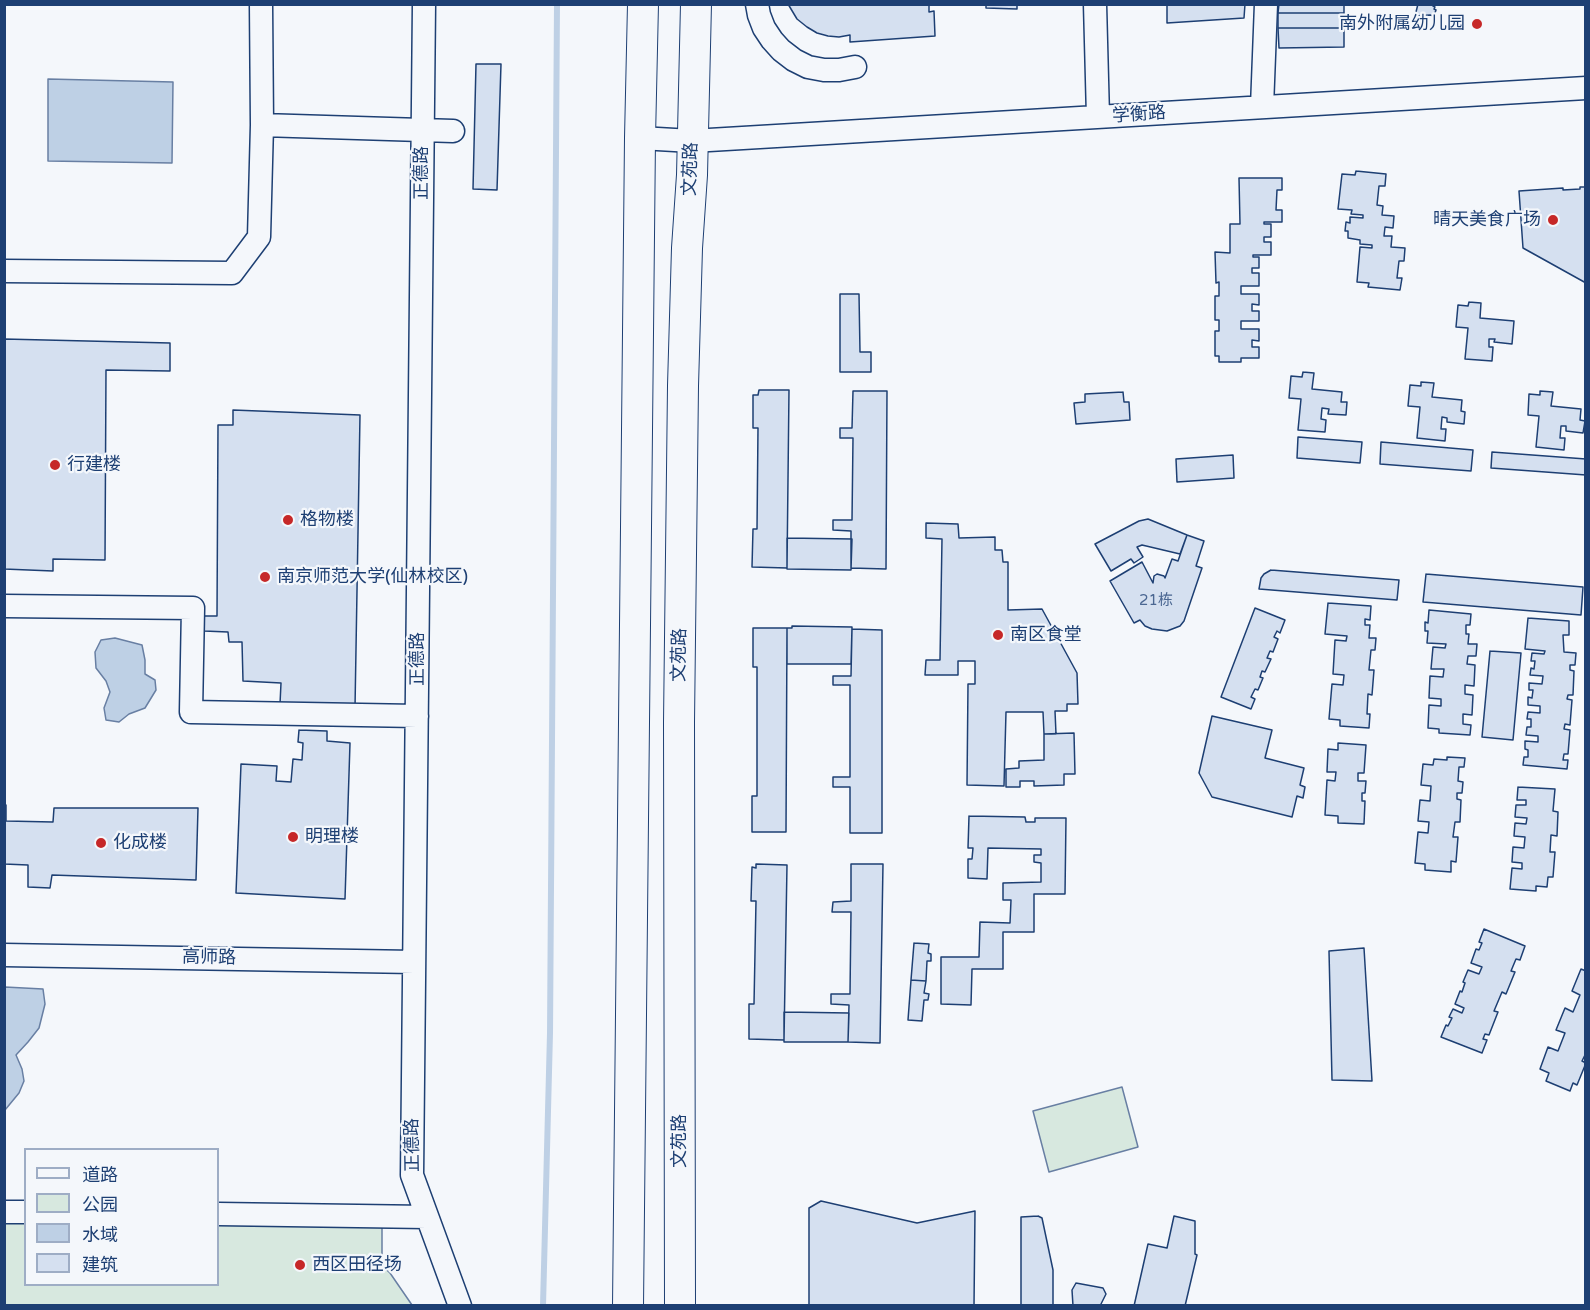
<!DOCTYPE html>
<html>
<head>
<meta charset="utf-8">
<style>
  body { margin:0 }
  #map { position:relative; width:1590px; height:1310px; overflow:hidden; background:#f4f7fb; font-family:"Varela Round","Noto Sans SC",sans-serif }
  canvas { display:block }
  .frame { position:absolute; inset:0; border:6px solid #1d3f73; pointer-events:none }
  .legend { position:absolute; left:24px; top:1148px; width:195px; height:138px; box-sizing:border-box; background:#f4f7fb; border:2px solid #9eadc5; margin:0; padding:8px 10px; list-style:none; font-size:18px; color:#1d3f73 }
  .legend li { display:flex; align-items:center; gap:12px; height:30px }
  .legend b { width:30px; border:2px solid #9eadc5 }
</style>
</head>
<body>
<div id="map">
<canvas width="1590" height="1310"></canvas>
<div class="frame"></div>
<ul class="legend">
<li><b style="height:8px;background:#f4f7fb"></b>道路</li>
<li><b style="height:16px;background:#d7e8df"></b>公园</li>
<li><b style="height:16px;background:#bed0e5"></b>水域</li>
<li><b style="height:16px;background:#d5e0f0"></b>建筑</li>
</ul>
</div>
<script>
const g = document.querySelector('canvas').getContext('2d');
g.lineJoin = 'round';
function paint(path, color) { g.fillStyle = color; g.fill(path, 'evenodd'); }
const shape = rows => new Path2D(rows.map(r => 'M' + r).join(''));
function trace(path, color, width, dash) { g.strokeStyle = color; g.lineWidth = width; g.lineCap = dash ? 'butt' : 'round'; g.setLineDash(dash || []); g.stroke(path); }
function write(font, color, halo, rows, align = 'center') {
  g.font = font + ' "Varela Round","Noto Sans SC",sans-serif'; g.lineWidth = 4.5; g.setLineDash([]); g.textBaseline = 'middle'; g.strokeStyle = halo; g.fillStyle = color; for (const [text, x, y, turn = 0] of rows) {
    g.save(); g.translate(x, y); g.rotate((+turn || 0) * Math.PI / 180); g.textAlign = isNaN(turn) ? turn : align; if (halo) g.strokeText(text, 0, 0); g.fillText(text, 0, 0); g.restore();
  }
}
const green = shape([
  [1122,1087,1138,1147,1049,1172,1033,1111,1122,1087],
  [4,1218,25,1218,26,1284,218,1284,218,1222,382,1226,382,1258,374,1258,390,1273,412,1305,5,1305,4,1218]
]);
paint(green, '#d7e8df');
trace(green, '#687fa3', 1.5);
const water = shape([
  [48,79,173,82,172,163,48,161,48,79],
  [115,638,142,645,145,660,145,674,155,680,156,690,145,708,129,714,119,722,106,720,104,708,110,692,106,681,96,668,95,652,101,640,115,638],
  [5,987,43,989,45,1004,39,1028,28,1042,16,1055,22,1069,24,1081,19,1093,5,1110,5,987]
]);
paint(water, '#bed0e5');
trace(water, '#687fa3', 1.5);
trace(shape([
  [543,1306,550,1033,557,4]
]), '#bed0e5', 6);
const building = shape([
  [788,4,929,4,929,12,934,11,935,36,850,42,850,35,839,37,828,36,817,33,807,27,797,19,788,4],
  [986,4,1017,4,1017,9,986,8,986,4],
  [1167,4,1245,4,1244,18,1167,23,1167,4],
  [1279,4,1344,4,1344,13,1278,13,1279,4],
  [1418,4,1433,4,1433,6,1435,7,1434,9,1436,10,1434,16,1430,15,1415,16,1418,4],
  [1278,13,1344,13,1344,28,1278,28,1278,13],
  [1278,28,1344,28,1344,47,1279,48,1278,28],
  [476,64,501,64,497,190,473,189,476,64],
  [1356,171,1386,174,1385,186,1379,186,1377,205,1383,206,1382,215,1394,216,1393,228,1385,227,1384,236,1392,236,1391,247,1405,248,1404,261,1399,261,1397,278,1402,278,1400,290,1368,287,1369,283,1357,282,1360,247,1372,248,1372,245,1360,244,1360,240,1348,238,1348,231,1345,231,1346,222,1350,223,1350,217,1363,218,1363,215,1351,214,1352,210,1338,209,1342,174,1355,175,1356,171],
  [1239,178,1282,178,1282,190,1277,190,1276,210,1282,210,1282,222,1264,222,1264,224,1271,224,1271,237,1264,237,1264,242,1271,242,1271,255,1253,255,1253,257,1259,257,1259,268,1252,268,1252,273,1259,273,1259,286,1241,286,1241,294,1259,294,1259,305,1252,304,1252,311,1259,311,1259,321,1241,321,1241,329,1259,329,1259,341,1252,340,1252,347,1259,347,1259,358,1241,358,1241,362,1219,362,1219,356,1215,356,1215,331,1219,331,1219,320,1215,320,1215,296,1219,296,1219,282,1216,283,1215,252,1230,253,1230,224,1240,224,1239,178],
  [1580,187,1586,187,1586,283,1523,248,1519,191,1563,188,1563,190,1580,189,1580,187],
  [840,294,859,294,860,352,871,352,871,372,840,372,840,294],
  [1469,302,1481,303,1480,318,1514,321,1512,344,1494,342,1495,339,1489,339,1489,347,1493,347,1492,361,1465,359,1468,328,1456,327,1458,305,1468,306,1469,302],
  [4,339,170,343,170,371,106,370,105,560,53,559,53,571,4,569,4,339],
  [1303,372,1314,373,1312,389,1342,392,1341,402,1347,402,1346,415,1328,414,1329,409,1322,408,1321,419,1326,420,1325,432,1298,430,1301,399,1289,398,1291,376,1302,377,1303,372],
  [1421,382,1434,383,1432,397,1462,400,1461,411,1465,412,1464,424,1447,422,1447,418,1442,417,1441,429,1446,429,1445,441,1417,438,1420,407,1408,406,1410,385,1421,386,1421,382],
  [759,390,789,390,787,568,752,567,753,529,757,529,758,428,753,428,753,395,758,395,759,390],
  [853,391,887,391,886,569,851,568,851,531,833,530,833,520,852,520,853,438,840,438,840,428,852,428,853,391],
  [1540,391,1553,392,1551,406,1581,409,1580,420,1585,421,1583,433,1566,431,1566,426,1561,426,1560,438,1565,438,1564,450,1536,447,1539,416,1528,415,1529,394,1540,395,1540,391],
  [1123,392,1124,402,1129,402,1130,420,1076,424,1074,403,1085,402,1085,394,1123,392],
  [233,410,360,415,355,708,280,704,281,683,243,681,242,642,229,642,228,632,204,631,204,616,217,616,218,425,233,425,233,410],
  [1298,437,1362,442,1360,463,1297,458,1298,437],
  [1381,442,1473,450,1471,471,1380,464,1381,442],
  [1492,452,1586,459,1586,475,1491,468,1492,452],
  [1233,455,1234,478,1177,482,1176,459,1233,455],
  [1148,519,1187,535,1180,554,1142,545,1137,547,1143,557,1134,563,1131,559,1111,571,1095,544,1139,521,1148,519],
  [926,523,958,524,959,538,995,537,995,550,1002,550,1003,562,1008,562,1008,610,1042,609,1077,673,1078,704,1067,704,1067,711,1055,711,1056,734,1044,734,1043,712,1006,712,1004,786,967,785,968,684,975,684,975,661,958,661,958,675,925,675,926,660,940,660,942,539,926,538,926,523],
  [1187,535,1204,541,1196,566,1202,568,1184,621,1180,626,1167,631,1152,629,1145,626,1140,620,1134,623,1110,581,1142,562,1153,583,1154,576,1157,574,1164,576,1165,578,1172,559,1178,561,1187,535],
  [787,538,852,539,851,570,787,569,787,538],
  [1271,570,1399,580,1397,600,1259,589,1261,578,1264,574,1271,570],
  [1426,574,1583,587,1581,615,1423,602,1426,574],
  [1328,603,1371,606,1370,620,1365,619,1365,625,1370,625,1369,638,1376,638,1375,650,1371,650,1369,670,1374,670,1372,695,1368,694,1367,714,1370,714,1369,728,1340,726,1340,720,1329,719,1332,684,1343,685,1344,675,1333,674,1335,640,1346,641,1347,636,1325,634,1328,603],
  [1255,608,1285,620,1280,633,1277,631,1274,637,1278,639,1273,652,1270,651,1267,658,1271,659,1265,672,1262,671,1260,677,1263,678,1258,690,1255,689,1251,697,1255,699,1251,709,1221,697,1255,608],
  [1429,610,1471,614,1470,625,1466,625,1466,634,1469,634,1468,644,1477,644,1476,656,1468,656,1467,664,1475,665,1474,686,1465,685,1465,694,1473,695,1472,715,1463,714,1463,724,1471,725,1470,735,1439,733,1439,729,1428,728,1429,705,1441,706,1441,699,1429,698,1430,676,1443,677,1444,669,1431,669,1433,647,1445,648,1446,644,1427,643,1428,631,1425,631,1425,622,1428,623,1429,610],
  [1528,618,1569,621,1569,635,1563,635,1564,652,1576,653,1575,665,1570,665,1570,670,1574,671,1573,695,1568,695,1567,699,1572,700,1570,725,1565,724,1564,729,1570,730,1568,754,1564,754,1563,760,1568,760,1567,769,1523,765,1524,757,1528,757,1528,750,1525,749,1525,741,1538,742,1538,736,1526,735,1527,727,1531,727,1531,719,1527,719,1528,712,1540,713,1540,706,1528,705,1528,697,1532,698,1533,690,1529,690,1529,683,1542,684,1543,676,1530,675,1531,668,1534,669,1535,661,1531,661,1532,653,1544,654,1545,651,1525,649,1528,618],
  [792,626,852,627,851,664,787,664,787,628,792,628,792,626],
  [753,628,787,628,786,832,752,832,752,796,757,796,757,667,753,667,753,628],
  [852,629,882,630,882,833,850,833,850,787,833,787,833,777,850,777,850,685,833,685,833,676,851,676,852,629],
  [1490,651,1521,653,1513,740,1482,737,1490,651],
  [1212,716,1272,730,1265,758,1304,768,1300,785,1305,787,1303,798,1297,796,1292,817,1212,797,1199,773,1212,716],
  [299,730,327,731,327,741,350,743,345,899,236,893,241,764,277,766,276,781,291,782,293,759,302,760,303,743,298,742,299,730],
  [1074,733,1075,774,1064,774,1064,785,1034,786,1034,781,1020,781,1020,787,1006,787,1006,769,1019,768,1019,761,1044,760,1044,734,1074,733],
  [1338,743,1366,745,1364,773,1358,773,1358,781,1366,781,1365,793,1362,793,1362,801,1365,801,1364,824,1338,823,1338,816,1325,815,1327,780,1335,781,1336,772,1327,772,1328,749,1338,750,1338,743],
  [1447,757,1465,758,1464,767,1459,767,1458,781,1463,782,1462,793,1457,793,1457,799,1461,800,1460,822,1455,822,1453,837,1458,837,1456,862,1451,861,1451,872,1425,870,1425,864,1415,863,1418,832,1428,833,1429,822,1418,821,1420,800,1430,801,1431,786,1421,785,1423,764,1433,765,1434,759,1447,760,1447,757],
  [1518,787,1555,789,1553,811,1558,812,1557,836,1551,835,1550,852,1555,852,1553,877,1548,877,1547,887,1536,886,1536,891,1510,889,1512,868,1522,869,1522,863,1512,862,1513,847,1524,848,1525,837,1514,836,1515,823,1526,824,1527,818,1515,817,1516,805,1526,805,1526,800,1517,800,1518,787],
  [4,805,6,805,6,821,53,822,54,808,198,808,196,880,52,875,50,888,28,887,28,865,4,864,4,805],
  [969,816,1025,817,1026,822,1035,822,1035,818,1066,818,1065,894,1034,894,1034,932,1003,932,1003,969,972,969,971,1005,941,1004,941,957,979,957,980,922,1010,923,1011,900,1003,900,1003,883,1041,882,1041,863,1034,862,1034,855,1041,855,1041,849,988,848,987,879,968,878,968,859,972,859,973,848,968,848,969,816],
  [756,864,787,865,784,1040,749,1039,749,1004,754,1004,756,901,751,901,752,867,756,868,756,864],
  [851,864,883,864,880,1043,848,1042,849,1005,831,1004,831,994,850,994,851,912,832,912,833,902,851,901,851,864],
  [1484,929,1525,946,1520,960,1516,959,1511,971,1515,972,1506,994,1502,992,1494,1011,1498,1012,1489,1035,1485,1034,1483,1039,1487,1040,1482,1053,1441,1037,1446,1025,1448,1026,1452,1018,1449,1017,1453,1009,1462,1013,1464,1008,1455,1004,1460,991,1462,992,1465,983,1463,982,1468,970,1479,974,1482,967,1471,963,1476,949,1479,950,1482,943,1479,942,1484,929],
  [914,943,929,944,928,953,931,954,931,961,927,961,926,981,911,980,914,943],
  [1364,948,1372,1081,1332,1080,1329,951,1364,948],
  [1581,969,1586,971,1586,1053,1582,1061,1586,1063,1577,1085,1573,1083,1570,1091,1546,1081,1549,1073,1540,1069,1548,1047,1558,1051,1565,1033,1556,1030,1565,1008,1573,1012,1580,995,1572,991,1581,969],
  [911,980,926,981,924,993,929,994,928,1000,924,1000,922,1021,908,1020,911,980],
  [784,1012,849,1013,848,1042,784,1042,784,1012],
  [821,1201,917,1223,975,1211,974,1306,809,1306,809,1208,821,1201],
  [1038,1216,1042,1218,1053,1270,1053,1306,1021,1306,1021,1217,1038,1216],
  [1174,1216,1195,1221,1195,1254,1197,1255,1185,1306,1134,1306,1148,1244,1167,1248,1174,1216],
  [1076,1283,1103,1288,1106,1294,1100,1306,1073,1306,1072,1290,1076,1283]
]);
paint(building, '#d5e0f0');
trace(building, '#1d3f73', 1.5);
const minor = shape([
  [424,4,412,1175,460,1306],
  [757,4,759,15,764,28,772,40,781,50,794,60,808,67,824,70,839,70,855,67],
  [1095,4,1098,117],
  [1262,107,1266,4],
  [262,125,453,131],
  [640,138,692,141,1586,88],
  [4,271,232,273,259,237,262,125,261,4],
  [4,606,193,608,191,712,417,716],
  [4,955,414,962],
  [4,1212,26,1212],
  [218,1214,427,1217]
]);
const major = shape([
  [628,1306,640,138,643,4],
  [680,1306,679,722,683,386,687,248,692,175,696,4]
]);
trace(minor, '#1d3f73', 25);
trace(major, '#1d3f73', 32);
trace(minor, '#f4f7fb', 22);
trace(major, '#f4f7fb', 30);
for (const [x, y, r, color] of [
  [1477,24,6,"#c62828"],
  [1553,220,6,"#c62828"],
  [55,465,6,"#c62828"],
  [288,520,6,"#c62828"],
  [265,577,6,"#c62828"],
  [998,635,6,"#c62828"],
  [293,837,6,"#c62828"],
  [101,843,6,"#c62828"],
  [300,1265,6,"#c62828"]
]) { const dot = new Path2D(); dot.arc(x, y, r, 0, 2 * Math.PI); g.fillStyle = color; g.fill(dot); trace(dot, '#f4f7fb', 2); }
write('15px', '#4b6792', null, [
  ["21栋",1156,601]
]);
write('18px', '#1d3f73', '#f4f7fb', [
  ["南外附属幼儿园",1465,24,"right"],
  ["晴天美食广场",1541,220,"right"],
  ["行建楼",67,465],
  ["格物楼",300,520],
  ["南京师范大学(仙林校区)",277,577],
  ["南区食堂",1010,635],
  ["明理楼",305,837],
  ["化成楼",113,843],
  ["西区田径场",312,1265]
], 'left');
write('18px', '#1d3f73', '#f4f7fb', [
  ["学衡路",1139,115,-4],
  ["文苑路",691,169,-88],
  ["正德路",422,173,-90],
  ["文苑路",680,655,-89],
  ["正德路",418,659,-90],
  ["高师路",209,958,1],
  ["文苑路",680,1141,-90],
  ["正德路",413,1145,-91]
]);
</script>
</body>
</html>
